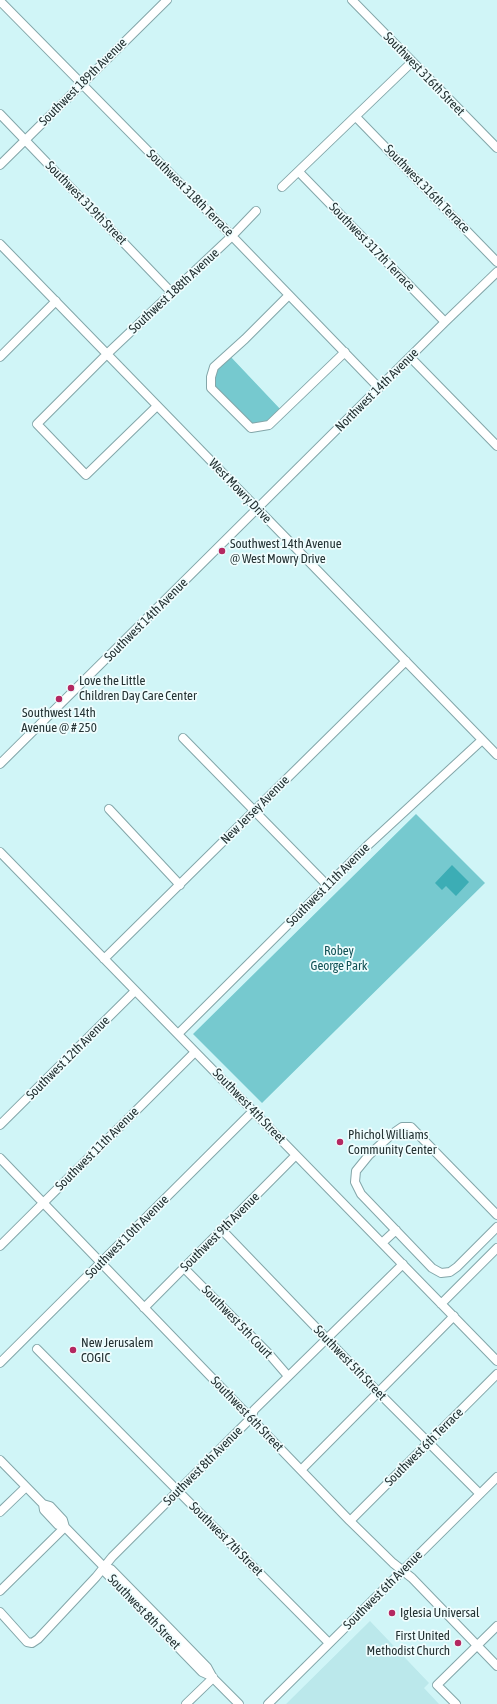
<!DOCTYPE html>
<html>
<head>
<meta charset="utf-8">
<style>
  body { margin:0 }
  canvas { display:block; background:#d0f5f7 }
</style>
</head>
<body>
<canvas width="497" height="1704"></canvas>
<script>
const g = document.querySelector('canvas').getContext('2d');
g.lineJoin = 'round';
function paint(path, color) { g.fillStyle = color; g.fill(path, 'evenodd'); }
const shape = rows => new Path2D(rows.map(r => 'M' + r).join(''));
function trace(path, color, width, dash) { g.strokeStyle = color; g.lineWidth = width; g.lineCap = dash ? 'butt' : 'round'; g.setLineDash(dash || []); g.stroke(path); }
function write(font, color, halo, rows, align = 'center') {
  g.font = font + ' "Asap Condensed",sans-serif'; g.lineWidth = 3.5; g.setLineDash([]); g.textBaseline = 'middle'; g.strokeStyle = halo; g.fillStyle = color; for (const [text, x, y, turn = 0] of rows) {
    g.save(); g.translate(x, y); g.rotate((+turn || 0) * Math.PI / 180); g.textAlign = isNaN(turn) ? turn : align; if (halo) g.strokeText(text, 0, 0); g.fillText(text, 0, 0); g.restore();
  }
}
paint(shape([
  [370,1621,429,1683,424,1688,439,1704,286,1704]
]), '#bbe8eb');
paint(shape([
  [229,355,282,411,269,424,251,427,212,387,215,367],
  [416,814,485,883,262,1103,193,1034]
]), '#76c9cf');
paint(shape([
  [452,865,469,882,456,896,446,886,442,890,435,883]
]), '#3cadb5');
const minor = shape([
  [352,0,497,148],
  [0,1,232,236,379,388],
  [0,114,172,293],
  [356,117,497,262],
  [0,165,167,0],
  [299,172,445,322],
  [282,187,412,62],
  [0,244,497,755],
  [289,295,245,339,214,367,211,377,211,388,251,428,269,425,345,352],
  [0,357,56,301],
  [410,357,497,446],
  [157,406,86,475,37,424,108,353,232,236,256,211],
  [183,738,327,885],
  [0,764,445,322,497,272],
  [109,809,180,885],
  [0,852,497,1361],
  [104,959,406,661],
  [178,1034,367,846,482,740],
  [0,1125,135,991],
  [0,1158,350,1521,393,1563,412,1578,497,1666],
  [497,1215,411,1127,402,1127,392,1134,369,1155,356,1171,355,1182,361,1194,432,1268,441,1273,450,1272,457,1267,497,1227],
  [222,1230,378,1392,480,1494],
  [382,1243,396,1230],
  [0,1246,195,1052],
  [184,1268,269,1354,288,1376],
  [441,1304,497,1248],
  [144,1308,296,1155],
  [37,1349,329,1643],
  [0,1363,253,1111],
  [0,1460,43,1504,50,1506,63,1520,65,1527,104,1567,111,1569,172,1631,207,1667,213,1678,239,1704],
  [301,1470,454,1316],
  [43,1504,44,1510,58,1525,65,1527],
  [0,1512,26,1487],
  [350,1521,497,1374],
  [104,1567,105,1572,202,1672,213,1677],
  [0,1591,65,1527],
  [0,1612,27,1642,32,1643,38,1639,96,1577,112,1557,251,1418,254,1410,403,1264],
  [186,1704,213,1678],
  [268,1704,497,1477],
  [456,1704,437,1685,497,1626]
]);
trace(minor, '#83a6a9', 10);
trace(minor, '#fff', 8);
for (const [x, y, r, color] of [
  [222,551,4,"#b42861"],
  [71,688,4,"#b42861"],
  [59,699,4,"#b42861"],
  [340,1142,4,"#b42861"],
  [73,1350,4,"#b42861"],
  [392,1613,4,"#b42861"],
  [458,1643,4,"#b42861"]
]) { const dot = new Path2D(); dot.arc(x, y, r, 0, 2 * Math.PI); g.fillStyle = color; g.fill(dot); trace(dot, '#effdfe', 1.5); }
write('13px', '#243233', '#effdfe', [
  ["Southwest 316th Street",424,74,46],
  ["Southwest 189th Avenue",83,82,-45],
  ["Southwest 316th Terrace",427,189,46],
  ["Southwest 318th Terrace",190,193,45],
  ["Southwest 319th Street",86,203,46],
  ["Southwest 317th Terrace",372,247,46],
  ["Southwest 188th Avenue",174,291,-43],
  ["Northwest 14th Avenue",377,390,-45],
  ["West Mowry Drive",240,491,46],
  ["Southwest 14th Avenue",146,620,-45],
  ["New Jersey Avenue",255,810,-45],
  ["Southwest 11th Avenue",328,885,-45],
  ["Southwest 12th Avenue",68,1058,-45],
  ["Southwest 4th Street",249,1106,46],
  ["Southwest 11th Avenue",97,1149,-45],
  ["Southwest 9th Avenue",220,1232,-45],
  ["Southwest 10th Avenue",127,1237,-45],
  ["Southwest 5th Court",237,1322,46],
  ["Southwest 5th Street",350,1363,46],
  ["Southwest 6th Street",247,1414,46],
  ["Southwest 6th Terrace",424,1447,-45],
  ["Southwest 8th Avenue",203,1466,-45],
  ["Southwest 7th Street",226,1539,45],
  ["Southwest 6th Avenue",383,1590,-45],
  ["Southwest 8th Street",144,1612,46]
]);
write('13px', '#243233', '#effdfe', [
  ["Southwest 14th Avenue",230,544],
  ["@ West Mowry Drive",230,559],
  ["Love the Little",79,681],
  ["Children Day Care Center",79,696],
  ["Southwest 14th",59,713,"center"],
  ["Avenue @ # 250",59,728,"center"],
  ["Phichol Williams",348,1135],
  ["Community Center",348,1150],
  ["New Jerusalem",81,1343],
  ["COGIC",81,1358],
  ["Iglesia Universal",400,1613],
  ["First United",450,1636,"right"],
  ["Methodist Church",450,1651,"right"]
], 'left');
write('13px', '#135357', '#effdfe', [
  ["Robey",339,951],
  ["George Park",339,966]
]);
</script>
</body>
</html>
